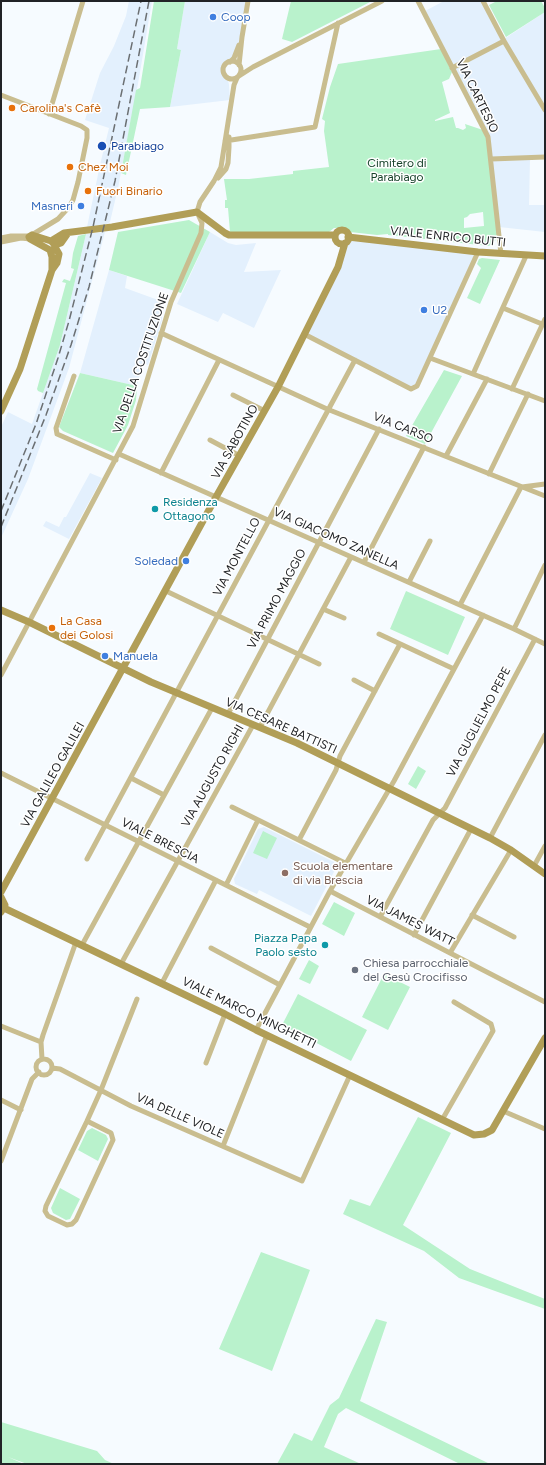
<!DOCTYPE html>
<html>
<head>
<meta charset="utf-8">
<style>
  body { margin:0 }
  #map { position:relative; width:546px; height:1465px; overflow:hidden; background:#f6fbff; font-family:Figtree,sans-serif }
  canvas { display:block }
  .frame { position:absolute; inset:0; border:2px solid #212326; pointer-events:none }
</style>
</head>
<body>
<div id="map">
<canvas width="546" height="1465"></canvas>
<div class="frame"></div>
</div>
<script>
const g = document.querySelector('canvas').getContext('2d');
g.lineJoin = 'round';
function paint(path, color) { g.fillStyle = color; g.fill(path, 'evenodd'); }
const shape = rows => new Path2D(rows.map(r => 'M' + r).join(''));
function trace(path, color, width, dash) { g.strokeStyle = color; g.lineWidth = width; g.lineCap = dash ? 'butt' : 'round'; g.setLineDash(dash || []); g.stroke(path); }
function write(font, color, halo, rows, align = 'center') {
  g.font = font + ' Figtree,sans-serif'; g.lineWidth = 3; g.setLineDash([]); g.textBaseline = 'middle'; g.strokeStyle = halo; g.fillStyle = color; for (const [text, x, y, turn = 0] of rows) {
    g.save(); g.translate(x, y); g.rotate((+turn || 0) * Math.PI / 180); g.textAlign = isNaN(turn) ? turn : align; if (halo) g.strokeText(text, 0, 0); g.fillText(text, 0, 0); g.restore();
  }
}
paint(shape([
  [129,1,152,1,139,78,118,188,110,222,107,224,87,227,100,165,109,128,85,120,100,73,114,46,126,16],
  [185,1,247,1,241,36,234,56,224,65,222,70,223,74,228,80,229,85,230,100,170,107,181,50,177,49],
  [444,1,482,1,504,39,545,12,545,156,492,158,489,137,425,11],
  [530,159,529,205,545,205,545,232,499,227,492,160],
  [105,232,69,368,28,479,1,538,1,427,8,412,32,424,60,345,86,234],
  [210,232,228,243,236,245,256,243,244,272,281,270,254,328,223,313,218,322,177,304],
  [349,240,476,253,416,386,411,387,306,334],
  [109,270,127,276,125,288,161,301,159,308,162,312,162,320,148,365,143,363,137,386,80,373],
  [90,473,102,478,69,539,43,526,46,521,59,527,64,517,66,517],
  [264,827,334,862,336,868,311,916,259,890,257,894,235,884,234,879,258,829]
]), '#e3f0fd');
paint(shape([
  [154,1,185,1,177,49,181,50,170,107,140,109,126,175,121,173,136,90,140,88],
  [291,1,372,1,292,42,282,39],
  [497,1,541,1,545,8,545,12,506,37,489,5],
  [441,49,452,72,449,79,442,82,450,113,435,120,435,121,453,117,456,128,458,128,463,130,466,128,465,124,483,130,487,138,498,238,489,246,388,235,388,234,377,235,350,232,342,228,334,228,329,232,230,232,228,208,225,208,225,200,227,200,224,179,249,179,293,174,293,171,329,167,324,131,325,121,322,119,330,87,338,64],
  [483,212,484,226,464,228,464,218,467,217,470,214],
  [189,220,210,232,181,293,109,270,118,232],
  [86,234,60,345,43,393,38,391,37,389,66,283,62,282,64,279,70,281,74,269,71,268,73,253,78,236],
  [482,258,500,260,480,304,467,298,481,268,477,264,479,259],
  [444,370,462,376,425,444,406,436],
  [80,373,137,386,136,400,128,425,113,453,63,431,59,427],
  [406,591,465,617,448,655,390,629],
  [418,766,426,771,416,789,408,784],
  [263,831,277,838,267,859,253,853],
  [334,902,355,913,344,936,322,924],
  [309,960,319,966,310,984,299,979],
  [384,974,410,987,388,1030,362,1017],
  [298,994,367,1030,351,1061,282,1025],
  [418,1117,451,1133,403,1225,470,1269,545,1299,545,1309,459,1278,424,1251,343,1214,350,1199,370,1206],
  [92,1128,106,1135,108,1139,98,1161,78,1150,87,1131],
  [60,1188,80,1199,70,1219,66,1220,53,1213,51,1208],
  [261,1252,310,1270,272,1371,219,1349],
  [376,1319,387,1322,360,1401,490,1464,460,1464,346,1408,338,1414,324,1447,361,1464,277,1464,294,1433,312,1441,330,1405,339,1398],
  [1,1422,97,1451,105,1460,114,1464,27,1464,8,1457,24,1464,1,1464]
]), '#b9f2cc');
trace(shape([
  [418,1,488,137,501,254],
  [483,1,504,41,545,110],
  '223 70a9 9 0 1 1 18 0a9 9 0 1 1-18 0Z',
  [230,62,234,58,239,45],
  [239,65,242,37,248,1],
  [452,68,504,41],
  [239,76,253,67,382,1],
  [1,95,81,126,87,130,87,138,78,182,73,200,69,207,58,219,35,233,33,235],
  [49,114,83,1],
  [225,141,315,127,338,23],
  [491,159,545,157],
  [218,178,226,169,228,163,229,147,229,137],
  [1,238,11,236,30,236],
  [1,242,21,238,30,239],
  [503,308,542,324],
  [161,333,327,409,545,496],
  [304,334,411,389,417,386,478,252],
  [430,358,545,401],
  [473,374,526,256],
  [74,376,56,428,57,434,116,460],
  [512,389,545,319],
  [233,395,265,411],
  [210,440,240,456],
  [119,454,514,629,545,644],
  [446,456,487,379],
  [161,473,219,360],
  [489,474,528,394],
  [522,487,545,484],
  [364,562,424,447],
  [409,582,430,541],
  [166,591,319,664],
  [460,605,521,487],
  [323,609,344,618],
  [514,629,545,565],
  [379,634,454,669],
  [1,675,133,426,171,302,201,233,202,223,197,212,200,202,214,181,221,167,234,85,237,78],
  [354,680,375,691],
  [228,714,379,429],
  [260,727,351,557],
  [1,773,310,927],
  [131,778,164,795],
  [232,807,345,863],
  [490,838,545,735],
  [299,840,336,770,340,756,400,644],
  [87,859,355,360],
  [534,866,545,846],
  [226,885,258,820],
  [330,891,545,1002],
  [472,915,514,937],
  [380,917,433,820,445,808,535,639],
  [414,935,471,829],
  [82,945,212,708],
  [211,948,280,985],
  [450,953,511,850],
  [121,964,253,725],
  [162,983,216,880],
  [1,1026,41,1042],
  [256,1030,330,891,394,781,483,615],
  '36 1067a8 8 0 1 1 16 0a8 8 0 1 1-16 0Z',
  [42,1059,41,1042,43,1035,76,942],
  [206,1063,225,1014],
  [52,1068,60,1069,131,1106,302,1181,350,1075],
  [1,1100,21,1110],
  [503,1111,545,1129],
  [442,1120,493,1031,491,1024,454,1002],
  [87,1121,111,1133,113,1140,76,1220,72,1224,67,1225,48,1216,45,1211,46,1206,87,1121,101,1090,137,999],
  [223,1146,267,1035],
  [1,1161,32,1079,39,1072]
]), '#c9bd8f', 5);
trace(shape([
  '335 237a7 7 0 1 1 14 0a7 7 0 1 1-14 0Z',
  [32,235,51,241,55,245,55,247,53,250,50,250,30,239,29,237,32,235],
  [348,237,478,252,545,256],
  [51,241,64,233,112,227,197,212,225,233,229,235,335,235],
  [55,245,61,243,68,233],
  [50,250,52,257,52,270],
  [1,411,20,369,52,270,57,263,59,254,55,247],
  [1,610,29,622,151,682,297,743,490,838,511,850,545,874],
  [1,892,216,497,278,387,338,267,345,243],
  [1,897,5,905,1,912],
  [4,908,225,1014,256,1030,474,1135,484,1134,492,1130,545,1038]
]), '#b19e57', 7);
trace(shape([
  [1,511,36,424,58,358,69,321,93,227,141,1],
  [1,527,46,415,71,345,89,287,115,181,149,1]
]), '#6b6f72', 1.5, [8, 4]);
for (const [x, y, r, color] of [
  [213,17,4,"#3f7fe0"],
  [12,108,4,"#e8710a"],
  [102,146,5,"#1a4fb4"],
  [70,167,4,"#e8710a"],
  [88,191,4,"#e8710a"],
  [81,206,4,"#3f7fe0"],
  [424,310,4,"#3f7fe0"],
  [155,509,4,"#0f9aa8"],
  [186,561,4,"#3f7fe0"],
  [52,628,4,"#e8710a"],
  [105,656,4,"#3f7fe0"],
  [285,873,4,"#8d6e63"],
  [325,945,4,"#0f9aa8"],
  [355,970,4,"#6b7280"]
]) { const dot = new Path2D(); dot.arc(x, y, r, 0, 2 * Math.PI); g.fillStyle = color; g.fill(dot); trace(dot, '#fff', 1.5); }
write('12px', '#366cbe', '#fff', [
  ["Coop",221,17],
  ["Masneri",73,206,"right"],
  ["U2",432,310],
  ["Soledad",178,561,"right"],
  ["Manuela",113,656]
], 'left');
write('12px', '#212326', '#fff', [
  ["VIA CARTESIO",477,96,64],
  ["VIALE ENRICO BUTTI",448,237,6],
  ["VIA DELLA COSTITUZIONE",141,363,-71],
  ["VIA CARSO",403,428,22],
  ["VIA SABOTINO",235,442,-61],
  ["VIA GIACOMO ZANELLA",336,539,24],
  ["VIA MONTELLO",237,557,-62],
  ["VIA PRIMO MAGGIO",277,599,-62],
  ["VIA GUGLIELMO PEPE",479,722,-62],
  ["VIA CESARE BATTISTI",281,726,24],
  ["VIA GALILEO GALILEI",53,775,-61],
  ["VIA AUGUSTO RIGHI",213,776,-61],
  ["VIALE BRESCIA",160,841,27],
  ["VIA JAMES WATT",410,921,27],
  ["VIALE MARCO MINGHETTI",249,1013,26],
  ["VIA DELLE VIOLE",180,1116,24]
]);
write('12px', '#c56008', '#fff', [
  ["Carolina's Cafè",20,108],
  ["Chez Moi",78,167],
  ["Fuori Binario",96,191],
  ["La Casa",60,621],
  ["dei Golosi",60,635]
], 'left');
write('12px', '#164399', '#fff', [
  ["Parabiago",111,146]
], 'left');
write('12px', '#18432b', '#fff', [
  ["Cimitero di",397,163],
  ["Parabiago",397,177]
]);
write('12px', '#0d838f', '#fff', [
  ["Residenza",163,502],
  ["Ottagono",163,516],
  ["Piazza Papa",317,938,"right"],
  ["Paolo sesto",317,952,"right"]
], 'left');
write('12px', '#785e54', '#fff', [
  ["Scuola elementare",293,866],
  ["di via Brescia",293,880]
], 'left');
write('12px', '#5b616d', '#fff', [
  ["Chiesa parrocchiale",363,963],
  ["del Gesù Crocifisso",363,977]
], 'left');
</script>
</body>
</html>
